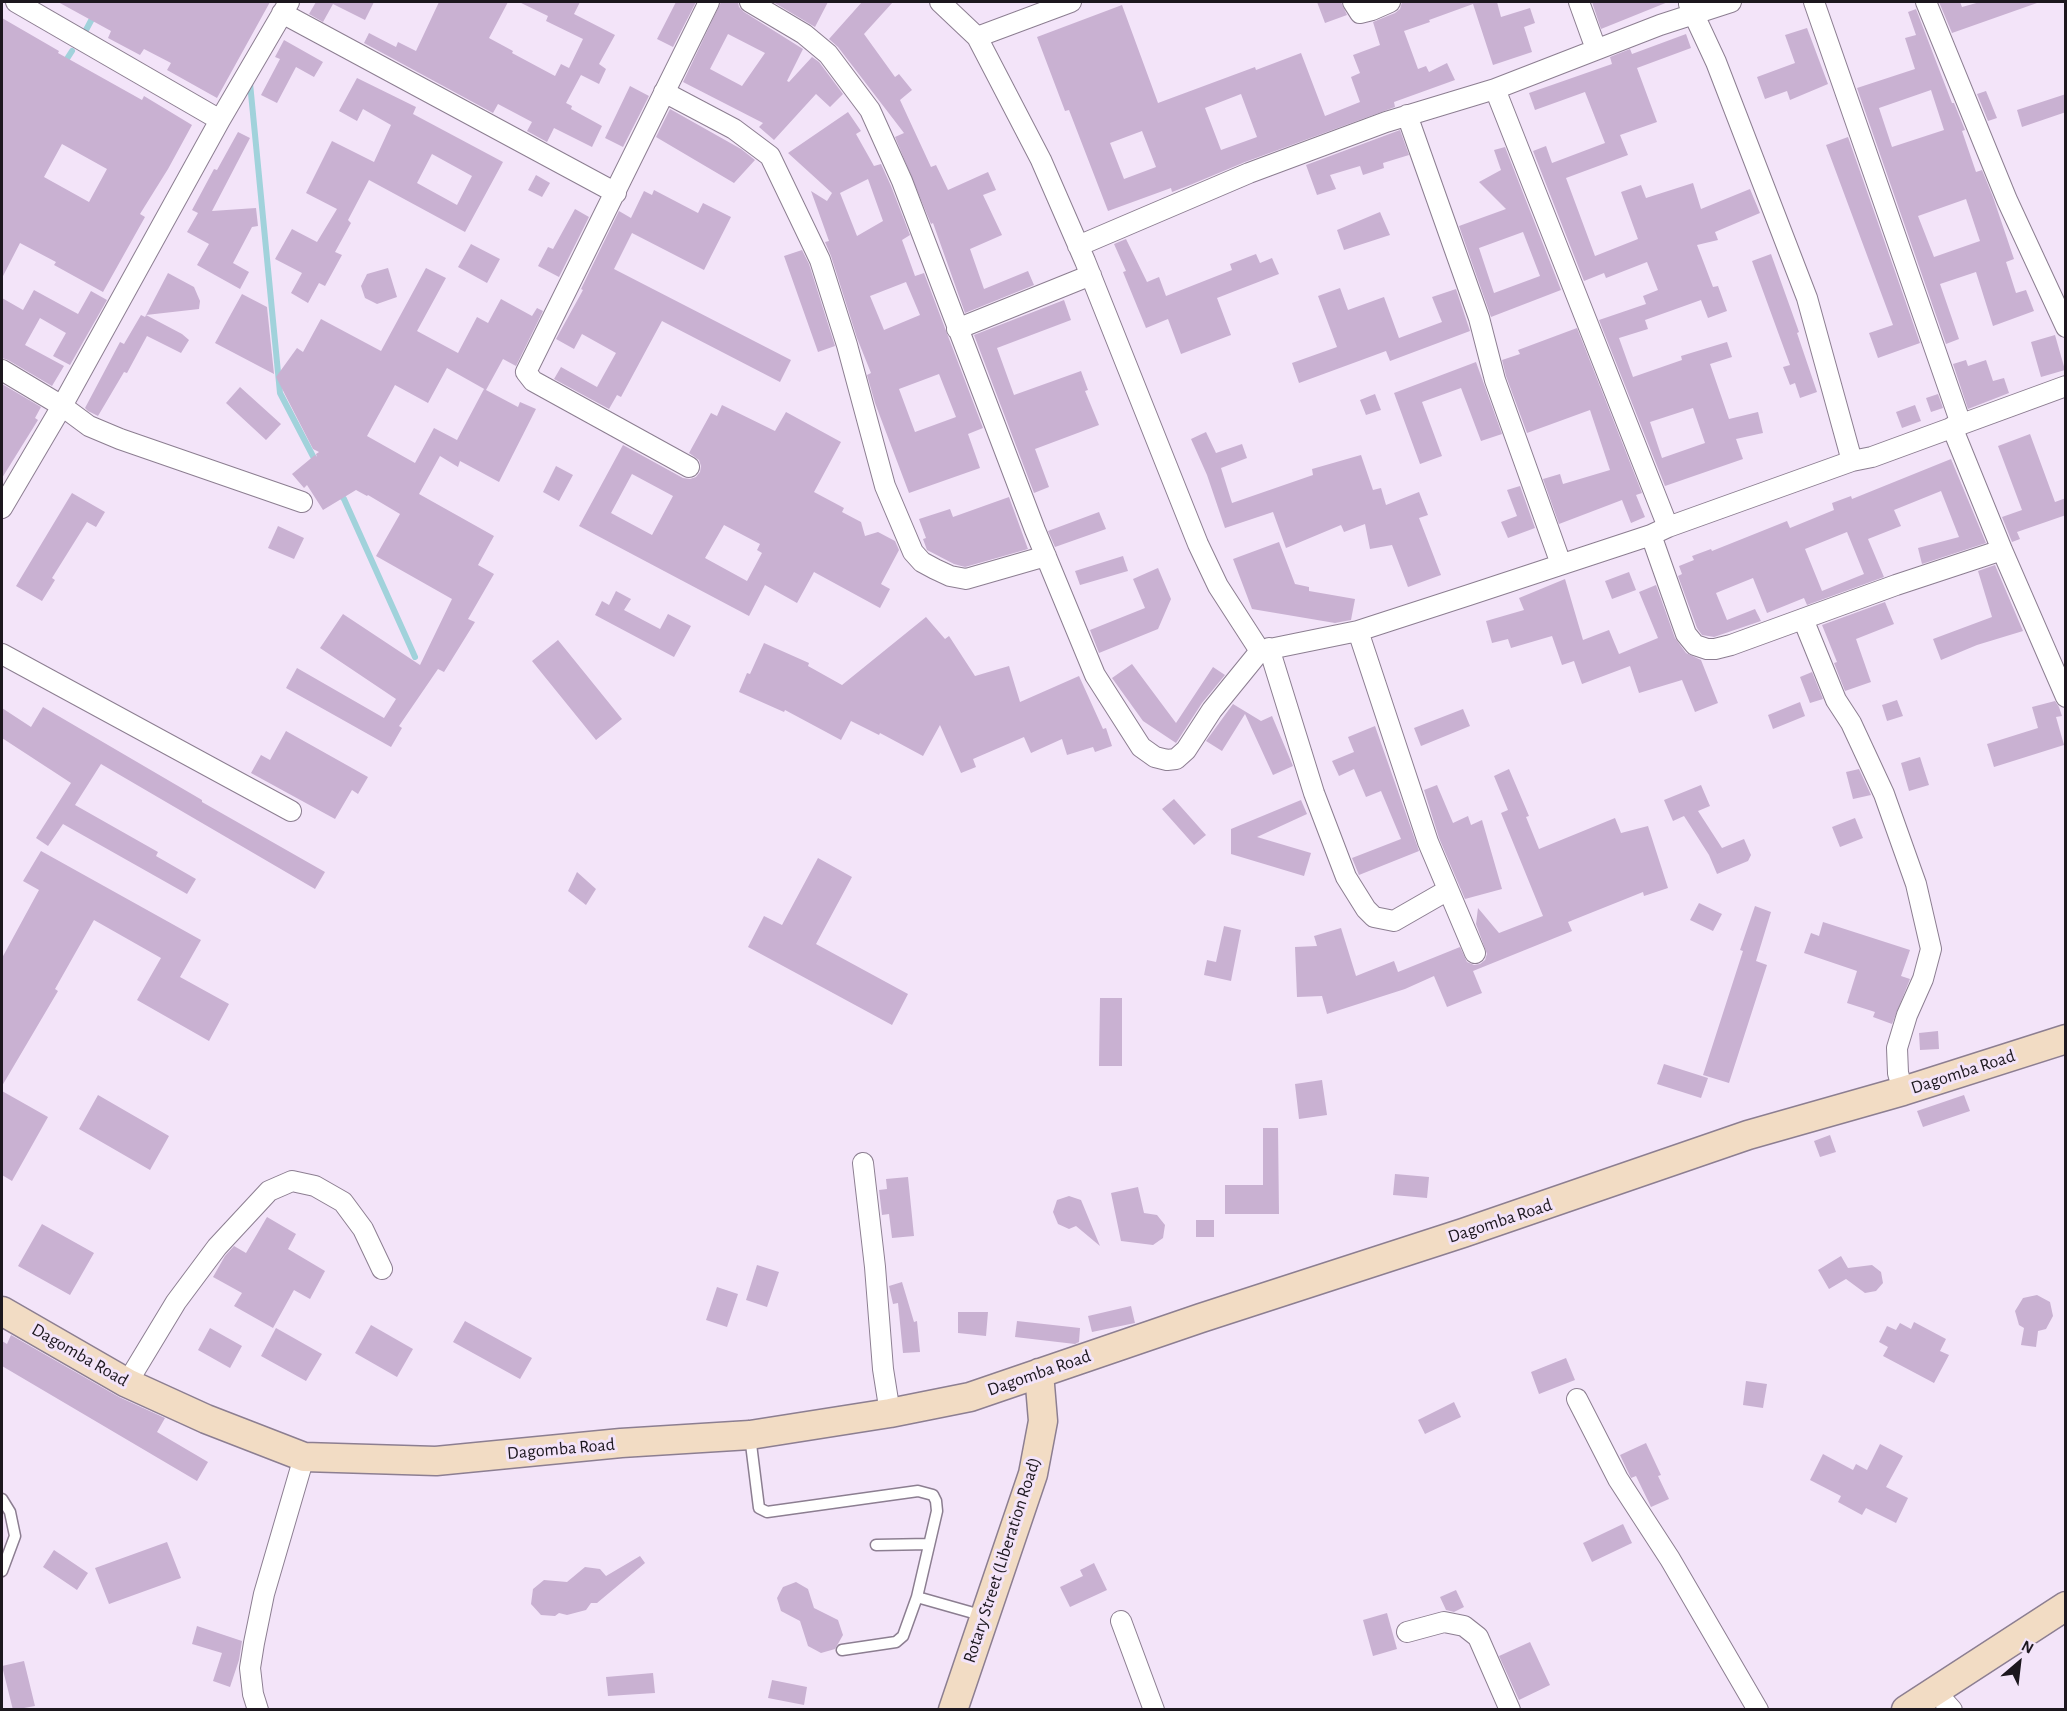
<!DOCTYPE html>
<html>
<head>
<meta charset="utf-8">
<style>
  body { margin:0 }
  #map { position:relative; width:2067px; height:1711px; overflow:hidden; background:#f3e4f9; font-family:"Alegreya Sans",sans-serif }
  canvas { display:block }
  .frame { position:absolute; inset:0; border:3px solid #1c171e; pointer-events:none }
  .north { position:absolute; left:1989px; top:1633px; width:60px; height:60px; -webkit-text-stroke:4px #f3e4f9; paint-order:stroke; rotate:28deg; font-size:16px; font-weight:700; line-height:24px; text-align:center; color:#1c171e }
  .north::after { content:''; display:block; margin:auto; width:21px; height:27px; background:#1c171e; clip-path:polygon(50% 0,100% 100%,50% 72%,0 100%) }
</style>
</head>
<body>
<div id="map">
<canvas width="2067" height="1711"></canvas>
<div class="frame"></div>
<div class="north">N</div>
</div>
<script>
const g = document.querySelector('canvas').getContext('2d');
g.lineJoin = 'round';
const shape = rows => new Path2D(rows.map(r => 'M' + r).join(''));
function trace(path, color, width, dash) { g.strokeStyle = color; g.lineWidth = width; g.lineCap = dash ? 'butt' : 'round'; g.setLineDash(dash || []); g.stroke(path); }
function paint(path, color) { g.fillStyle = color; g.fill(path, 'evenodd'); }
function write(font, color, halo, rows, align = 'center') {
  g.font = font + ' "Alegreya Sans",sans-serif'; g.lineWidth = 6; g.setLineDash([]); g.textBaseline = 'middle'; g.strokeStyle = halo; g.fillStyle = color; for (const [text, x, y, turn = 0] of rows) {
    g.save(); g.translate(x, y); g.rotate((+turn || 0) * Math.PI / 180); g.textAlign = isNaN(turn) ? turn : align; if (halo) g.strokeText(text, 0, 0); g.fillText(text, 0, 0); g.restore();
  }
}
trace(shape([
  [86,30,101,2],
  [63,65,72,51],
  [250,83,280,393,316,462],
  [338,492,344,499,415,657]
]), '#a1d2db', 6);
paint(shape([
  [58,2,270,2,217,98,167,70,171,63,144,49,140,55,108,38,111,31],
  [316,2,374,2,365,20,333,4,323,22,309,14],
  [439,2,508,2,489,38,513,51,512,53,555,76,561,64,569,68,583,39,546,21,548,16,519,2,580,2,574,14,615,35,599,64,606,69,599,84,581,75,566,103,572,106,571,109,602,126,592,147,554,128,547,142,527,131,532,122,498,104,493,113,364,43,369,33,396,47,398,42,416,51],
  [676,2,696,2,673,47,657,39],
  [721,2,738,2,739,7,744,12,803,49,787,81,789,82,812,57,819,62,843,94,830,107,816,94,774,140,759,127,763,123,683,82],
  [728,34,765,53,742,86,710,69],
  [773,2,828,2,815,27],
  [862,2,893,2,864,34,895,77,899,74,912,90,900,100,931,167,936,165,948,190,988,172,996,190,983,195,1002,235,970,249,984,289,1028,271,1034,285,965,313,933,223,931,224,895,137,904,133,838,47,829,39],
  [1317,2,1341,2,1347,15,1325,23],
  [1402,2,1497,2,1501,17,1530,8,1535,23,1524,27,1532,52,1493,65,1473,4,1429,20,1430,22,1404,31,1418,69,1426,66,1429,72,1447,63,1455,80,1394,102,1395,107,1245,162,1190,185,1172,192,1171,188,1108,211,1069,110,1065,111,1037,37,1122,5,1158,103,1255,67,1256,70,1301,53,1325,116,1360,102,1351,77,1360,73,1353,55,1380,45,1373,22,1395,13,1400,9],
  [1241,94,1257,137,1221,150,1205,108],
  [1142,131,1156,167,1124,179,1110,143],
  [1592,2,1668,2,1601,29],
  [1939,2,1960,2,1962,7,1980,2,2037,3,1952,33],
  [1916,9,1952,103,1954,103,1965,130,1962,131,1976,172,1982,170,1993,197,2014,259,2006,262,2016,293,2026,290,2034,311,1993,326,1976,272,1940,284,1959,339,1946,344,1857,88,1915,69,1905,38,1916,35,1908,12],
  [1931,90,1944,130,1892,147,1879,108],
  [1966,199,1980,241,1934,257,1918,216],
  [2,18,59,51,58,53,142,100,144,96,192,125,168,169,140,214,145,217,103,292,54,265,56,262,20,243,2,278],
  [62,144,107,169,89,202,44,177],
  [1807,28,1828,84,1790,100,1787,91,1765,99,1757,77,1795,63,1785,35],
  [1686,34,1691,48,1637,68,1657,122,1620,135,1628,155,1566,178,1595,256,1638,239,1621,192,1641,185,1646,198,1693,183,1701,209,1750,189,1760,213,1715,232,1718,240,1697,245,1713,287,1718,286,1727,311,1708,318,1701,300,1645,320,1648,329,1619,338,1633,377,1682,360,1681,356,1727,342,1732,357,1710,364,1729,419,1758,412,1763,433,1736,439,1743,459,1665,486,1599,320,1646,304,1643,296,1658,290,1647,262,1606,278,1604,273,1584,281,1533,151,1546,146,1552,163,1605,143,1585,92,1535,110,1529,93,1612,64,1610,57,1630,49,1632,54],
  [1693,408,1705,443,1662,458,1650,422],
  [284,40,323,62,314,77,296,67,277,103,261,95,280,59,275,57],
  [357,78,416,107,413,114,503,162,465,232,369,180,348,220,351,223,335,252,342,255,325,286,319,283,308,303,291,293,302,273,275,259,292,229,317,242,337,209,306,193,332,141,374,162,391,125,363,109,357,121,339,111],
  [432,154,472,176,457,205,417,183],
  [630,86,649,96,623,147,605,138],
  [1986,91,1997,118,1988,121,1977,94],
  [2066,94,2066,112,2022,127,2017,110],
  [670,109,741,149,755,160,734,183,656,137],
  [848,112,861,131,856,134,874,166,881,164,891,186,910,235,902,240,915,276,924,273,983,428,968,434,980,468,909,493,875,403,867,375,871,373,857,338,831,256,825,242,829,241,811,191,827,201,832,193,788,153],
  [868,179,883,221,857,236,840,193],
  [906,282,920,315,884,330,870,296],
  [939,374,956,417,915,432,899,389],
  [1400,130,1409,155,1383,163,1384,168,1363,175,1360,166,1330,175,1336,189,1317,195,1306,165],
  [238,132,250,138,212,211,256,208,258,226,252,227,233,263,249,272,240,289,197,265,209,244,187,232,198,213,192,210,214,169,217,170],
  [1848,137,1920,343,1878,358,1869,333,1893,325,1826,145],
  [1505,147,1561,290,1491,317,1459,226,1506,209,1479,182,1501,170,1494,150],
  [1523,232,1540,276,1494,293,1479,248],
  [536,175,550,183,542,197,528,190],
  [654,190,698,213,703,203,731,217,704,270,632,233,614,269,791,360,780,382,662,321,621,397,617,395,609,409,554,379,561,367,597,387,616,353,582,334,574,349,556,339,583,290,581,289,619,211,631,218,644,191,652,195],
  [575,209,589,217,559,277,538,266,548,247,553,249],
  [1380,212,1390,235,1344,250,1337,230],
  [1126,239,1147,282,1159,277,1166,296,1232,270,1230,264,1256,254,1260,263,1272,258,1279,274,1217,298,1231,335,1181,354,1168,319,1146,328,1123,272,1126,271,1114,244],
  [471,244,500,259,487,283,458,267],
  [802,250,809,264,835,346,818,352,784,256],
  [1771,254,1799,332,1797,333,1817,392,1800,398,1795,383,1790,385,1783,367,1790,365,1752,261],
  [388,268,397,297,377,304,365,298,361,286,367,274],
  [426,268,446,278,417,331,458,353,477,317,488,323,501,299,532,316,537,308,543,311,516,366,503,359,486,390,518,407,520,402,536,409,499,482,460,461,458,467,440,456,419,494,494,536,478,565,494,574,468,619,475,622,444,672,438,669,399,726,402,728,391,747,286,688,297,668,384,718,396,699,320,648,343,614,420,665,452,599,376,556,400,514,368,495,367,496,356,490,323,510,307,485,304,488,292,474,315,455,317,457,316,454,319,452,313,449,276,377,297,348,303,352,321,319,381,351],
  [447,368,486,390,484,389,457,440,434,428,415,463,367,436,395,385,428,403],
  [168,273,194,287,200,301,199,309,146,315,182,334,189,340,181,353,147,336,127,373,124,372,98,416,88,411,85,408,120,342,124,344,141,315,145,317],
  [1340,288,1348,310,1384,297,1399,338,1442,322,1432,297,1456,289,1470,331,1390,361,1386,351,1299,383,1292,363,1337,347,1318,296],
  [34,290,78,314,91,291,107,300,70,365,53,356,66,333,40,318,25,345,64,366,52,386,8,360,2,358,2,298,23,310],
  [242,294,267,307,274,374,215,343],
  [1064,300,1071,320,997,348,1014,395,1081,371,1088,390,1085,391,1099,425,1035,449,1049,487,1034,493,974,335],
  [1577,328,1642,493,1636,495,1645,517,1631,523,1622,500,1559,524,1543,479,1560,474,1563,484,1610,470,1590,410,1527,433,1506,376,1502,360,1520,354,1518,350],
  [2055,335,2065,370,2041,377,2031,342],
  [1966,360,1968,366,1986,360,1993,381,2004,378,2009,393,1968,409,1953,364],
  [1476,362,1502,434,1481,441,1461,388,1422,402,1442,456,1420,464,1394,393],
  [2,384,41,407,35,418,38,420,2,478],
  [240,387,281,424,266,440,226,403],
  [1375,394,1381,410,1366,415,1360,400],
  [1938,394,1943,408,1931,412,1926,398],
  [722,405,775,431,786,412,841,442,814,492,844,508,842,512,861,522,865,536,878,532,895,541,899,550,881,584,890,589,880,608,814,572,797,603,765,585,749,616,579,526,623,445,683,478,690,479,696,477,700,472,701,466,699,460,689,453,711,413,717,416],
  [632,474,673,496,652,535,611,513],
  [724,525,760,544,757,550,762,553,747,581,705,558],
  [1915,405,1921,421,1902,428,1896,412],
  [1206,432,1216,453,1242,444,1247,458,1221,468,1232,503,1313,475,1312,469,1361,455,1373,490,1381,488,1386,505,1419,492,1428,515,1419,518,1441,575,1408,587,1392,545,1370,549,1365,524,1344,532,1341,525,1286,548,1273,512,1225,528,1207,475,1191,439],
  [2030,434,2055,502,2066,498,2066,515,2017,532,2020,539,2012,542,2002,517,2022,510,1998,446],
  [1951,459,1986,543,1922,564,1918,548,1959,537,1941,491,1894,510,1901,526,1868,539,1884,577,1807,605,1804,598,1767,613,1753,578,1716,593,1727,620,1755,609,1761,621,1714,637,1702,635,1697,628,1678,576,1682,574,1679,566,1694,560,1692,556,1711,549,1712,551,1787,521,1790,528,1834,510,1832,503,1851,496,1852,499],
  [1847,532,1864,574,1822,591,1805,549],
  [556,466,573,475,559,501,543,492],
  [1520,486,1535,528,1508,538,1501,522,1517,516,1507,490],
  [72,493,105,512,96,527,87,522,52,578,55,580,42,601,16,586],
  [1009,497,1028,549,965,567,954,564,927,550,923,539,926,538,919,519,950,509,953,517],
  [1099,512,1106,529,1055,547,1048,531],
  [278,526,304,538,294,559,268,548],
  [1279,542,1295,584,1309,587,1309,591,1355,599,1351,620,1335,623,1252,609,1233,559],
  [1123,556,1128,571,1080,585,1075,571],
  [1995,565,2023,631,1977,645,1941,660,1933,639,1992,617,1978,571],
  [1158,568,1171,599,1158,629,1099,653,1090,630,1145,608,1133,579],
  [1629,572,1636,590,1612,599,1605,581],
  [1565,579,1583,640,1609,630,1619,654,1658,638,1639,592,1656,585,1675,638,1686,653,1701,660,1718,703,1695,712,1682,680,1639,693,1630,666,1582,684,1574,661,1562,665,1552,636,1511,648,1508,639,1492,643,1486,621,1524,610,1519,598],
  [616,591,631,599,624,610,660,629,668,614,691,626,674,657,595,615,602,601,609,605],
  [1885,602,1894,624,1856,639,1871,682,1845,691,1834,663,1837,662,1822,625],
  [926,617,945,639,949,636,975,676,1009,666,1020,702,1079,676,1103,729,1106,728,1112,746,1095,752,1093,747,1067,755,1062,739,1031,753,1024,737,973,759,976,767,961,773,940,725,923,756,880,733,879,735,851,721,841,740,785,710,784,712,739,692,747,673,750,674,764,643,809,663,808,666,842,685],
  [558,640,622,719,596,740,532,661],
  [1132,664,1176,723,1213,667,1225,675,1202,703,1176,743,1143,721,1112,678],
  [1812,672,1823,699,1810,703,1800,677],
  [1897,700,1903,716,1887,721,1882,705],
  [2055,701,2059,707,2062,716,2056,717,2064,745,1994,767,1987,744,2038,728,2032,707],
  [1800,702,1805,716,1773,729,1768,715],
  [1233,704,1261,721,1272,716,1293,766,1273,775,1245,714,1222,751,1206,741],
  [43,707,202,800,202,802,325,872,315,889,101,764,75,805,158,852,156,856,196,879,187,894,63,824,48,846,36,838,71,783,2,738,2,708,31,727],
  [1463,709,1470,726,1421,746,1414,728],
  [1375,726,1419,851,1359,875,1352,858,1401,839,1381,791,1366,797,1354,769,1339,776,1332,761,1354,752,1348,737],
  [286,731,368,777,358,794,352,790,335,819,251,773,261,755,270,760],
  [1920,757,1929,785,1909,791,1901,763],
  [1509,769,1529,816,1526,817,1539,849,1615,818,1621,833,1648,826,1668,888,1644,896,1643,892,1568,922,1572,931,1473,971,1482,993,1447,1007,1434,976,1405,989,1327,1014,1322,996,1297,997,1295,947,1317,946,1314,936,1341,928,1356,976,1394,961,1398,972,1460,947,1467,962,1474,965,1480,964,1485,960,1487,954,1476,924,1478,908,1499,933,1543,916,1501,813,1508,810,1494,776],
  [1859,769,1871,795,1853,799,1846,772],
  [1437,785,1453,823,1468,816,1471,825,1482,820,1502,889,1465,899,1439,838,1424,790],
  [1701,785,1710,806,1698,811,1722,848,1744,839,1751,855,1748,861,1717,874,1709,855,1684,816,1673,821,1664,800],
  [1174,799,1206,835,1194,845,1162,809],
  [1301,800,1307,814,1257,837,1311,853,1304,876,1231,854,1231,829],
  [1855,818,1863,838,1840,847,1832,827],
  [41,851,201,940,180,977,229,1004,209,1041,137,1000,161,958,94,920,55,989,58,991,2,1086,2,958,39,890,23,881],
  [818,858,852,877,816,944,908,994,892,1025,748,947,764,916,782,925],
  [577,872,596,889,586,905,568,891],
  [1699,903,1722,914,1713,931,1690,920],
  [1755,906,1771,912,1756,961,1767,965,1729,1083,1703,1075,1743,951,1740,950],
  [1823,922,1910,950,1901,976,1910,979,1892,1024,1873,1017,1875,1012,1847,1003,1857,971,1804,953,1811,933,1819,936],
  [1224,926,1241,930,1231,981,1204,975,1207,960,1216,962],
  [1100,998,1122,998,1122,1066,1099,1066],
  [1938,1031,1939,1049,1920,1050,1919,1033],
  [1664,1064,1708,1078,1701,1098,1657,1084],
  [1322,1080,1327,1115,1299,1119,1295,1084],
  [2,1091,48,1117,12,1181,2,1175],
  [98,1095,169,1136,150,1170,79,1129],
  [1964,1095,1970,1111,1923,1127,1917,1111],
  [1263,1128,1278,1128,1279,1214,1225,1214,1225,1185,1263,1185],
  [1830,1135,1836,1152,1820,1157,1814,1141],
  [1395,1174,1429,1177,1427,1198,1393,1195],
  [908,1177,914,1236,892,1238,889,1214,882,1215,879,1190,887,1189,886,1179],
  [1138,1187,1144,1213,1157,1215,1165,1225,1163,1238,1153,1245,1121,1241,1111,1193],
  [1069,1196,1081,1200,1100,1246,1076,1226,1069,1229,1058,1224,1053,1212,1057,1200],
  [267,1217,296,1234,288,1249,325,1271,310,1299,294,1290,273,1328,234,1306,242,1293,213,1277,225,1256,234,1246,246,1253],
  [1196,1220,1214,1220,1214,1237,1196,1237],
  [42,1224,94,1253,70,1295,18,1266],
  [1841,1256,1848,1268,1872,1265,1881,1272,1883,1283,1876,1291,1865,1293,1846,1279,1829,1289,1818,1270],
  [757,1265,779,1272,767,1307,746,1300],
  [902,1282,914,1322,917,1321,920,1352,903,1353,898,1303,893,1304,889,1286],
  [717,1287,738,1294,727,1327,706,1320],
  [2037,1295,2050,1302,2053,1316,2046,1329,2038,1331,2036,1347,2021,1345,2024,1328,2019,1325,2015,1311,2023,1298],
  [1131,1306,1135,1323,1092,1332,1088,1316],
  [958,1312,988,1312,986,1336,958,1333],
  [465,1321,532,1358,520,1379,453,1342],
  [1017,1321,1080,1328,1079,1342,1075,1344,1015,1337],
  [1914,1322,1946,1339,1940,1351,1949,1355,1934,1383,1883,1356,1888,1347,1879,1342,1887,1326,1896,1330,1900,1323,1911,1329],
  [371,1325,413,1349,397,1377,355,1353],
  [210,1328,242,1346,230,1368,198,1350],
  [276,1328,322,1354,306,1381,261,1356],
  [11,1335,119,1397,165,1418,157,1432,208,1462,197,1481,2,1366,2,1341,7,1344],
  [1566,1358,1575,1380,1539,1394,1531,1372],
  [1746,1381,1767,1384,1763,1408,1743,1405],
  [1454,1402,1461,1417,1425,1434,1418,1420],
  [1646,1443,1661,1475,1658,1476,1669,1499,1651,1507,1636,1476,1631,1478,1620,1455],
  [1880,1444,1903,1456,1886,1487,1908,1498,1896,1523,1866,1508,1862,1515,1838,1502,1841,1496,1810,1480,1823,1454,1853,1470,1856,1464,1867,1470],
  [1623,1524,1632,1543,1592,1562,1583,1543],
  [167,1542,181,1578,109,1604,95,1568],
  [54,1550,88,1573,77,1590,43,1567],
  [640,1556,645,1563,597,1603,591,1603,586,1610,567,1615,559,1613,555,1616,541,1615,531,1604,533,1589,544,1580,567,1582,585,1567,600,1569,606,1576],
  [1094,1563,1107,1590,1070,1607,1060,1587,1083,1576,1080,1570],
  [796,1582,808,1589,814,1608,838,1620,843,1635,835,1649,821,1653,808,1646,800,1621,781,1611,777,1598,783,1587],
  [1456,1590,1464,1607,1454,1612,1446,1610,1440,1597],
  [1387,1613,1397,1649,1373,1656,1363,1620],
  [197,1626,242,1641,239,1660,230,1687,213,1681,222,1653,192,1644],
  [1530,1642,1550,1685,1519,1700,1499,1656],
  [24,1661,35,1706,13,1710,2,1666],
  [653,1673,655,1693,608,1696,606,1677],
  [772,1680,807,1687,804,1705,768,1698]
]), '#c9b1d2');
const lane = shape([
  [750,1436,759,1508,767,1512,918,1491,933,1495,936,1501,937,1511,917,1597,984,1616],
  [2,1499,10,1512,15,1536,2,1571],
  [876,1545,929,1544],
  [842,1650,896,1642,903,1636,917,1597]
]);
const street = shape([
  [16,2,220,120],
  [750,2,804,34,828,54,870,110,902,181,1035,530,1095,675,1141,747,1155,757,1167,760,1176,759,1186,750,1212,710,1260,651],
  [940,2,977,37,1041,160,1085,261,1198,544,1218,586,1260,651,1358,631,1469,595,1651,535,1668,527,1852,461,1872,457,2066,386],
  [1353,2,1360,13,1372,10,1390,2],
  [1579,2,1596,49],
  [1814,2,1961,424],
  [1926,2,2007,200,2066,327],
  [1689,4,1716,62,1807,298,1852,461],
  [282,13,616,193],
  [977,37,1071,2],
  [1495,89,1668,527],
  [664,92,734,129,770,156,820,260,847,345,885,486,913,552,922,562,935,569,950,576,966,579,1046,556],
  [1407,115,1479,318,1495,380,1561,564],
  [1078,246,1249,173,1386,122,1495,89,1660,25,1731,2],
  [957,329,1091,275],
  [2,370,62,406,89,426,120,439,302,502],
  [1952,427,2002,550,2066,697],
  [689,467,533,381,526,372,709,2],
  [2,508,62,406,220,120,289,2],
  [1651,535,1686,634,1695,645,1707,649,1715,649,1731,645,1896,585,2002,550],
  [1803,619,1836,700,1851,723,1884,794,1916,884,1931,949,1923,979,1907,1015,1897,1048,1898,1073,1903,1091],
  [1358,631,1428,842,1475,953],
  [1269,648,1314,793,1346,877,1366,909,1374,917,1394,921,1448,890],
  [2,654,291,811],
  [863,1163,875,1267,883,1369,890,1413],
  [127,1383,176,1302,217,1247,269,1191,292,1181,315,1186,343,1202,363,1229,382,1269],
  [1577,1399,1618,1479,1670,1559,1758,1710],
  [1121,1621,1154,1710],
  [1407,1632,1444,1622,1464,1626,1478,1637,1510,1710],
  [1935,1691,1952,1710],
  [258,1710,253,1694,250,1668,254,1643,264,1594,304,1457]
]);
const secondary = shape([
  [2,1311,127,1383,206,1419,304,1457,436,1461,621,1443,750,1435,890,1413,970,1397,1201,1318,1463,1233,1748,1135,1903,1091,2066,1039],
  [953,1710,1033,1474,1043,1421,1039,1373],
  [1906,1710,2066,1606]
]);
trace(lane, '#8c7e91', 13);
trace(street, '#8c7e91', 22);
trace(secondary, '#8c7e91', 31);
trace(lane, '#fff', 10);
trace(street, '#fff', 20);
trace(secondary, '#f2dcc4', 28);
write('18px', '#1c171e', '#f3e4f9', [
  ["Dagomba Road",1963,1072,-18],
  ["Dagomba Road",1500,1221,-18],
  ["Dagomba Road",80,1355,30],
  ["Dagomba Road",1039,1373,-19],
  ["Dagomba Road",561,1449,-5],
  ["Rotary Street (Liberation Road)",1002,1560,-72]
]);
</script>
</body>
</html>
